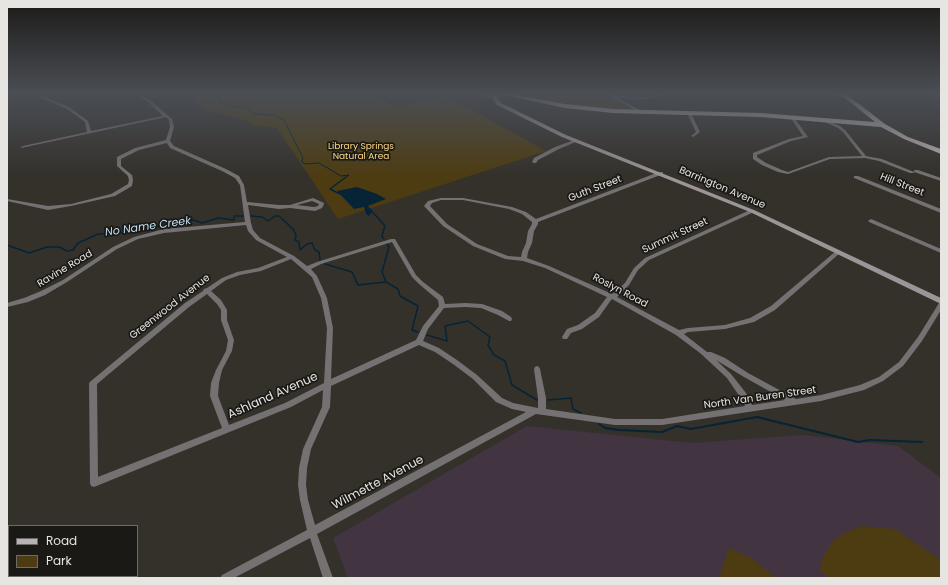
<!DOCTYPE html>
<html>
<head>
<meta charset="utf-8">
<style>
  body { margin:0 }
  #map { position:relative; width:948px; height:585px; overflow:hidden; background:#34312b; font-family:Poppins,sans-serif }
  canvas { display:block }
  .frame { position:absolute; inset:0; border:8px solid #e7e5e1; pointer-events:none }
  .legend { position:absolute; left:8px; top:525px; width:130px; height:52px; box-sizing:border-box; background:#1a1916; border:1px solid #6c6b67; margin:0; padding:5px 7px; list-style:none; font-size:12px; color:#e7e5e1 }
  .legend li { display:flex; align-items:center; gap:8px; height:20px }
  .legend b { width:20px; border:1px solid #6c6b67 }
</style>
</head>
<body>
<div id="map">
<canvas width="948" height="585"></canvas>
<div class="frame"></div>
<ul class="legend">
<li><b style="height:5px;background:#b9b1b3"></b>Road</li>
<li><b style="height:11px;background:#4d3c12"></b>Park</li>
</ul>
</div>
<script>
const g = document.querySelector('canvas').getContext('2d');
g.lineJoin = 'round';
function paint(path, color) { g.fillStyle = color; g.fill(path, 'evenodd'); }
const shape = rows => new Path2D(rows.map(r => 'M' + r).join(''));
function trace(path, color, width, dash) { g.strokeStyle = color; g.lineWidth = width; g.lineCap = dash ? 'butt' : 'round'; g.setLineDash(dash || []); g.stroke(path); }
function write(font, color, halo, rows, align = 'center') {
  g.font = font + ' Poppins,sans-serif'; g.lineWidth = 3.5; g.setLineDash([]); g.textBaseline = 'middle'; g.strokeStyle = halo; g.fillStyle = color; for (const [text, x, y, turn = 0] of rows) {
    g.save(); g.translate(x, y); g.rotate((+turn || 0) * Math.PI / 180); g.textAlign = isNaN(turn) ? turn : align; if (halo) g.strokeText(text, 0, 0); g.fillText(text, 0, 0); g.restore();
  }
}
paint(shape([
  [527,426,692,443,803,435,898,446,941,478,941,578,348,578,333,538]
]), '#423441');
paint(shape([
  [184,94,372,94,398,108,421,99,431,99,443,94,546,151,338,219,277,128,255,125,242,119,203,110,200,105],
  [510,94,605,94,630,108,629,110,617,110,567,104],
  [860,526,895,529,941,560,941,578,830,578,820,571,823,556,834,540,847,532],
  [729,548,751,558,776,578,719,578]
]), '#4d3c12');
paint(shape([
  [357,187,377,194,386,199,368,206,372,212,369,216,366,214,364,207,354,209,337,191]
]), '#062435');
trace(shape([
  [217,94,219,95,221,103,236,107,245,107,253,114,273,115,284,120,303,158,302,162,305,164,319,163,341,176,349,175,345,178]
]), '#062435', 1);
trace(shape([
  [340,194,330,189,346,177],
  [370,209,385,226,382,236,384,239],
  [251,216,262,217,268,221,275,216,279,216,293,229,296,235,295,240,299,242,300,250,307,244,312,243,315,250,319,252,320,260],
  [387,244,389,247,382,272,386,282,398,289,400,296,418,306,412,330,418,332],
  [7,245,29,253,47,247,59,247,67,251,73,250,78,243,98,234,134,232,145,227,155,227,194,220,202,223,218,218,234,220,234,216,243,216],
  [325,264,352,272,358,285,386,282],
  [427,335,447,341,445,326,468,321,490,337,488,345,494,355,505,361,512,385,537,400],
  [548,400,571,398,573,409,581,413],
  [756,417,758,417]
]), '#062435', 1.5);
trace(shape([
  [599,424,605,428,618,430,662,432,677,426,691,429,757,417,858,442,870,440,922,442]
]), '#062435', 2);
paint(shape([
  [36,94,40,94,41,95,69,107,88,121,91,131,163,116,148,102,133,94,137,94,150,100,172,119,174,127,170,141,174,146,226,169,239,176,244,185,247,202,279,205,290,205,313,198,324,203,324,204,322,208,315,211,290,208,279,209,248,205,251,223,253,230,260,238,294,256,307,266,317,262,391,239,395,239,416,275,423,282,443,297,445,304,465,303,482,304,502,311,511,317,512,319,511,321,509,321,498,315,481,308,465,307,444,308,428,329,423,341,439,348,457,360,477,375,502,398,513,403,538,408,538,398,534,369,535,367,537,366,539,367,540,369,546,398,546,409,615,419,662,419,745,406,740,397,727,378,700,353,676,335,612,299,611,300,599,317,582,329,571,333,567,339,563,339,562,337,567,329,578,325,595,313,607,297,545,268,523,261,505,259,473,246,443,226,424,206,428,201,441,198,463,198,512,207,526,212,536,219,659,172,663,172,663,174,538,222,538,224,534,231,532,243,528,252,527,258,549,266,612,294,625,283,634,268,645,258,750,210,754,210,754,212,649,260,638,270,629,285,617,297,679,330,688,328,725,325,750,318,771,306,836,251,840,251,841,252,840,253,775,310,754,322,725,329,688,332,684,334,707,352,711,352,725,358,748,373,796,399,821,395,860,385,879,377,899,362,918,337,939,303,941,303,941,310,922,341,903,366,883,381,864,390,821,401,662,425,615,425,536,414,317,534,333,578,323,578,310,538,234,578,220,578,222,575,307,530,300,500,298,485,299,468,303,449,322,407,323,390,291,407,94,487,91,486,90,483,89,383,91,381,185,303,203,291,204,289,207,288,222,278,237,272,258,268,287,257,256,240,248,231,246,225,164,233,138,239,117,249,67,282,45,295,28,302,7,307,7,303,24,298,41,291,63,280,113,247,134,237,164,229,245,222,240,185,235,178,222,171,170,148,167,143,139,150,121,159,121,166,132,175,133,180,132,186,115,196,71,206,48,210,7,201,7,199,48,206,71,204,111,194,128,184,129,180,128,176,117,166,117,157,135,148,166,140,170,127,169,120,166,117,21,148,21,147,23,146,87,132,85,122,67,109,39,97,36,94],
  [441,200,463,200,509,209,522,214,532,222,532,224,528,231,526,243,522,252,521,257,508,256,477,244,447,224,430,206,432,203,441,200],
  [312,201,319,204,318,206,314,207,297,205,312,201],
  [392,242,412,277,419,284,438,300,439,306,423,326,416,340,331,379,333,328,327,298,317,276,311,269,321,264,392,242],
  [291,259,312,277,321,298,327,328,324,383,285,403,229,425,218,396,219,383,222,370,232,351,234,340,227,320,227,310,221,300,211,291,226,280,240,275,261,271,291,259],
  [207,294,217,304,221,310,221,320,228,340,226,351,216,370,211,383,210,396,222,428,98,477,97,384,189,307,207,294],
  [419,345,435,352,453,364,473,379,496,402,512,409,526,412,315,525,308,500,306,485,307,468,311,449,330,407,331,386,419,345],
  [716,360,744,377,785,400,752,405,746,393,731,374,716,360],
  [478,94,482,94,497,98,495,99,488,98,478,94],
  [606,94,610,94,614,96,648,97,662,94,667,94,648,99,618,98,641,111,642,112,640,113,606,94],
  [827,94,833,94,849,97,847,98,827,94],
  [688,112,691,113,700,132,693,137,691,136,696,132,687,113,688,112],
  [791,116,793,116,808,137,791,141,757,155,757,157,766,163,782,170,788,172,829,157,862,156,843,132,838,128,825,122,825,120,826,120,840,126,845,130,866,156,882,159,914,172,914,173,910,173,879,161,865,158,830,159,788,174,778,172,762,165,753,159,753,153,789,139,803,136,790,117,791,116],
  [574,140,578,141,559,149,538,160,536,163,534,163,532,162,534,158,555,147,574,140],
  [914,170,918,170,941,178,941,181,914,172,914,170],
  [854,176,858,176,941,209,941,213,854,178,854,176],
  [871,219,941,249,941,253,869,222,868,221,871,219]
]), '#757172');
paint(shape([
  [494,94,498,94,498,98,501,103,566,135,754,210,941,298,941,304,750,212,562,137,497,105,492,98,494,94]
]), '#9c9597');
paint(shape([
  [500,94,511,94,565,104,613,109,761,113,875,122,840,94,846,94,885,124,908,137,941,149,941,154,904,139,881,127,761,117,613,113,565,108,500,94]
]), '#b9b1b3');
const sky = g.createLinearGradient(0, 0, 0, 176);
sky.addColorStop(0, '#1d1b18');
sky.addColorStop(0.53, '#4a4e55');
sky.addColorStop(1, '#4a4e5500');
g.fillStyle = sky;
g.fillRect(0, 0, 948, 176);
write('9px', '#fdd887', '#1a1916', [
  ["Library Springs",361,147],
  ["Natural Area",361,157]
]);
write('10px', '#e7e5e1', '#1a1916', [
  ["Hill Street",902,185,22],
  ["Barrington Avenue",722,188,23],
  ["Guth Street",595,189,-21],
  ["Summit Street",675,236,-25],
  ["Ravine Road",65,269,-31],
  ["Roslyn Road",620,291,28],
  ["Greenwood Avenue",170,307,-38],
  ["North Van Buren Street",760,398,-8]
]);
write('italic 11px', '#c1dff4', '#1a1916', [
  ["No Name Creek",148,227,-8]
]);
write('12px', '#e7e5e1', '#1a1916', [
  ["Ashland Avenue",273,396,-24],
  ["Wilmette Avenue",378,483,-28]
]);
</script>
</body>
</html>
